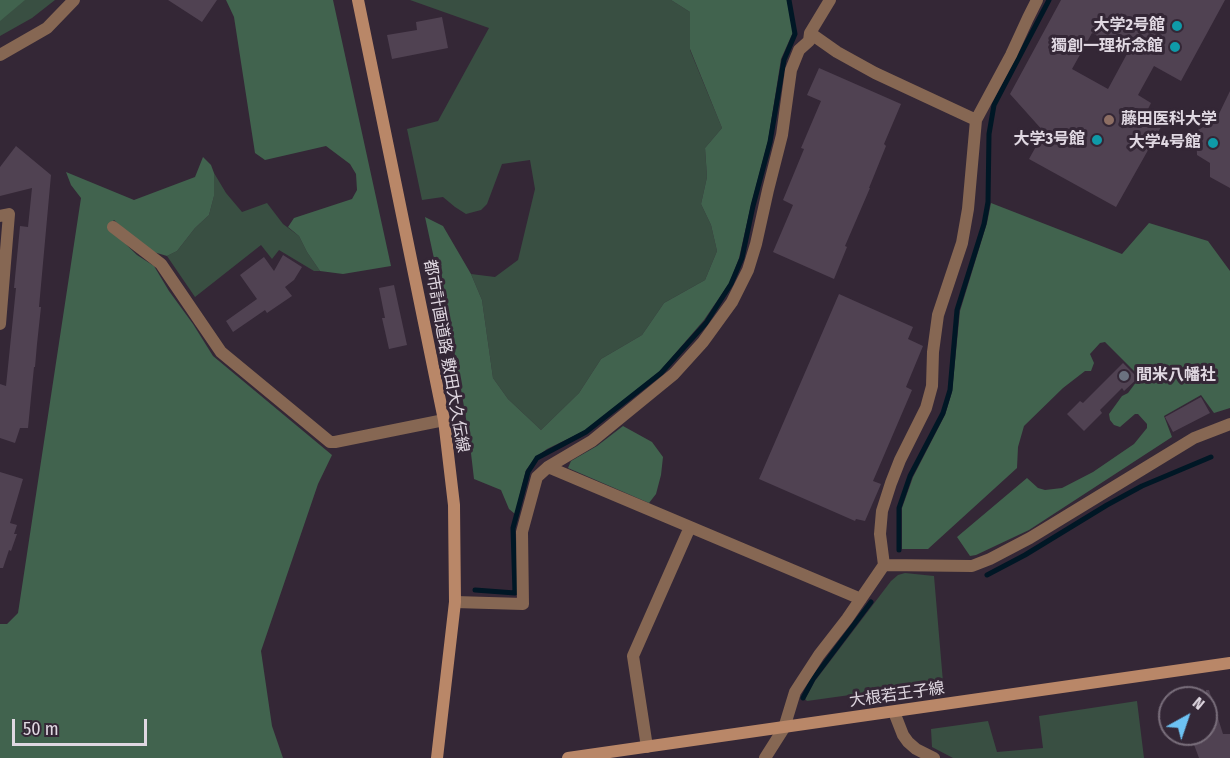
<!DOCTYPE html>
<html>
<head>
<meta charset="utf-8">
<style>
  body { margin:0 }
  #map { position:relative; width:1230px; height:758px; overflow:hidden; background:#342736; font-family:"Fira Sans Condensed",sans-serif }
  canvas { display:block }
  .north { position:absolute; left:1158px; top:686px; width:60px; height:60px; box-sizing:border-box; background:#342736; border:2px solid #796e7b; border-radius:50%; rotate:40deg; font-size:16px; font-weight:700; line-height:24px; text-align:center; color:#e0d8e2 }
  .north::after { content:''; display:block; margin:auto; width:21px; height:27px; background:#6dc2f3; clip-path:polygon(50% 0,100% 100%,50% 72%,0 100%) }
  .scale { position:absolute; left:12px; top:719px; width:135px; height:27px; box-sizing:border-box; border:3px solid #e0d8e2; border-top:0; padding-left:8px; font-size:18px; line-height:21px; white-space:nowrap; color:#e0d8e2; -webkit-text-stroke:4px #342736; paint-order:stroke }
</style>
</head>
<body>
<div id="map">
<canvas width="1230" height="758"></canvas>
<div class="north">N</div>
<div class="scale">50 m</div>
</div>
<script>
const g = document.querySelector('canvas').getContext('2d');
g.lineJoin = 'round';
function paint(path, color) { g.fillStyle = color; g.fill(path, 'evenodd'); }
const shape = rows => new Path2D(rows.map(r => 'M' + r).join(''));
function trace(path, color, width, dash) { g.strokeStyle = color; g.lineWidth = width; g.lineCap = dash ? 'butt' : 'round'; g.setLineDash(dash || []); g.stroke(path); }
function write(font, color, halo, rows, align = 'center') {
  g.font = font + ' "Fira Sans Condensed","Noto Sans JP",sans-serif'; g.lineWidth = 6; g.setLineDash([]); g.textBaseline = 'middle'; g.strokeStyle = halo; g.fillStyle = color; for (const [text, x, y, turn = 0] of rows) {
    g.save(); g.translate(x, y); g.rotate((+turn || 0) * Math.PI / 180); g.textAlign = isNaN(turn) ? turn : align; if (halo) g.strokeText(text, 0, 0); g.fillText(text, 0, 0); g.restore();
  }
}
paint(shape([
  [0,0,55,0,32,18,0,36],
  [410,0,671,0,690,12,690,50,722,128,705,148,707,177,701,204,711,225,717,251,705,280,664,303,642,335,601,359,579,393,541,430,508,399,493,378,482,300,471,274,495,277,518,260,535,189,530,160,502,164,487,204,481,210,466,214,455,207,443,197,422,200,407,129,438,121,489,28],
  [214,173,226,193,242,212,267,203,283,224,299,236,307,252,320,271,314,271,279,250,272,259,261,245,195,297,167,256,177,251,195,228,209,215,214,196],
  [905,573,934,576,943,682,807,701,805,699,815,681,891,581,898,575],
  [1137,701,1144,758,953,758,932,747,931,729,988,721,997,752,1043,748,1039,716]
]), '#394f42');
paint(shape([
  [0,0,25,0,0,21],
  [226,0,333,0,391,266,343,274,320,271,307,252,299,236,288,227,294,218,352,199,357,190,356,174,350,164,326,146,265,160,255,153,234,17],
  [671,0,787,0,793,32,781,59,768,141,751,205,739,258,730,282,704,320,660,371,586,430,547,449,536,457,526,470,515,514,509,509,501,490,474,479,469,436,456,360,425,217,443,226,471,274,482,300,493,378,508,399,541,430,579,393,601,359,642,335,664,303,705,280,717,251,711,225,701,204,707,177,705,148,722,128,690,49,690,12],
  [203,157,211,165,214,173,214,196,209,215,195,228,177,251,167,256,147,250,114,220,108,227,137,255,154,266,169,291,193,324,213,356,332,455,318,484,261,651,272,726,283,758,0,758,0,624,7,624,18,613,81,198,71,185,66,172,134,200,195,177],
  [991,203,1122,254,1149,223,1208,241,1230,271,1230,408,1214,413,1201,395,1164,416,1172,437,1029,530,976,555,970,556,957,537,1027,478,1038,488,1045,490,1062,488,1093,472,1134,444,1147,428,1147,424,1138,414,1135,414,1120,427,1114,425,1110,420,1109,414,1122,396,1128,393,1140,377,1105,342,1100,343,1090,354,1094,363,1091,371,1085,371,1063,388,1024,426,1018,447,1017,468,928,549,902,549,902,508,913,477,945,415,952,392,960,311,987,223],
  [623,426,652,442,663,457,661,475,656,494,649,503,568,468,571,461,597,446]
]), '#41634e');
trace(shape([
  [899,550,899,508,910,476,943,413,950,390,957,310,984,224,988,202,989,134,994,105,1049,0],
  [987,575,1025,555,1107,505,1142,486,1211,457],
  [475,590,515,593,513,528,528,472,537,458,586,432,661,373,706,323,731,284,742,258,753,206,770,142,784,60,795,34,789,0],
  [803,698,813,679,871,602]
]), '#001725', 5);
paint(shape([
  [168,0,217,0,202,22],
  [1061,0,1225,0,1181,81,1154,66,1138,95,1151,103,1147,111,1165,120,1116,207,1029,159,1044,132,1010,94],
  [1092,33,1128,52,1108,89,1072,69],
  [442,17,448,48,392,59,387,35,417,30,416,22],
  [819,68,901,104,884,144,886,146,869,188,870,188,845,246,847,247,834,279,773,252,793,205,783,200,804,149,801,148,821,101,807,95],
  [1230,91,1230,188,1210,177,1210,163,1197,155,1196,131,1216,120],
  [16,146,51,175,39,307,41,307,37,344,35,367,34,367,28,428,20,428,15,443,0,438,0,384,6,386,16,288,14,288,20,226,28,227,32,188,0,196,0,167],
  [283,255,302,267,294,280,285,287,292,296,267,313,265,310,233,332,226,321,257,299,240,275,264,257,274,271],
  [394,285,407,345,389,349,382,318,385,318,379,288],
  [839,294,913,327,908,339,923,346,906,387,912,390,873,481,881,484,865,521,856,519,855,521,759,479],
  [1123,363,1138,378,1124,391,1122,388,1100,410,1102,413,1084,431,1067,414,1080,401,1083,403],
  [1201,397,1210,413,1173,432,1165,417],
  [0,472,23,479,10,523,17,525,14,534,17,534,11,551,9,550,3,568,0,568],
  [1206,690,1209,690,1223,734,1230,734,1230,758,1199,758,1190,734,1206,734]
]), '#504252');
trace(shape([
  [810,33,837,52,875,73,976,120],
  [0,55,47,28,74,0],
  [0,216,9,214,0,324],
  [113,227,161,264,221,352,330,442,335,442,444,420],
  [548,467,861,599],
  [884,565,972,566,990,559,1030,538,1194,438,1230,424],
  [455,602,523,604,522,532,537,477,548,467,592,441,674,374,703,342,732,302,748,270,756,244,768,190,782,135,791,70,799,50,809,41,810,33,830,0],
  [894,712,903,735,908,742,916,749,934,758],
  [647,747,633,656,690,527],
  [765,758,784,728,795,692,819,655,847,619,884,565,880,534,882,511,891,483,900,460,926,408,932,386,933,352,938,315,962,243,968,209,976,120,1011,55,1028,18,1037,0]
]), '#866753', 12);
trace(shape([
  [358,0,444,420,454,505,455,602,437,758],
  [568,758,1230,663]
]), '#b98768', 12);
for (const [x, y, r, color] of [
  [1177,26,6,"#0f9aa8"],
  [1175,47,6,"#0f9aa8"],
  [1109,120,6,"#8d6e63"],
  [1097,140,6,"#0f9aa8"],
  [1213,143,6,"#0f9aa8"],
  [1124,376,6,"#6b7280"]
]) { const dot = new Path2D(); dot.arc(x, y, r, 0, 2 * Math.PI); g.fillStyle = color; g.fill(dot); trace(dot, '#342736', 2); }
write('bold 16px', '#e0d8e2', '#342736', [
  ["大学2号館",1165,26],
  ["獨創一理祈念館",1163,47],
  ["藤田医科大学",1121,120,"left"],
  ["大学3号館",1085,140],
  ["大学4号館",1201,143],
  ["間米八幡社",1136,376,"left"]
], 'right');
write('16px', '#e0d8e2', '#342736', [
  ["都市計画道路 敷田大久伝線",446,356,80],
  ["大根若王子線",897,695,-8]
]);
</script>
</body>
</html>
